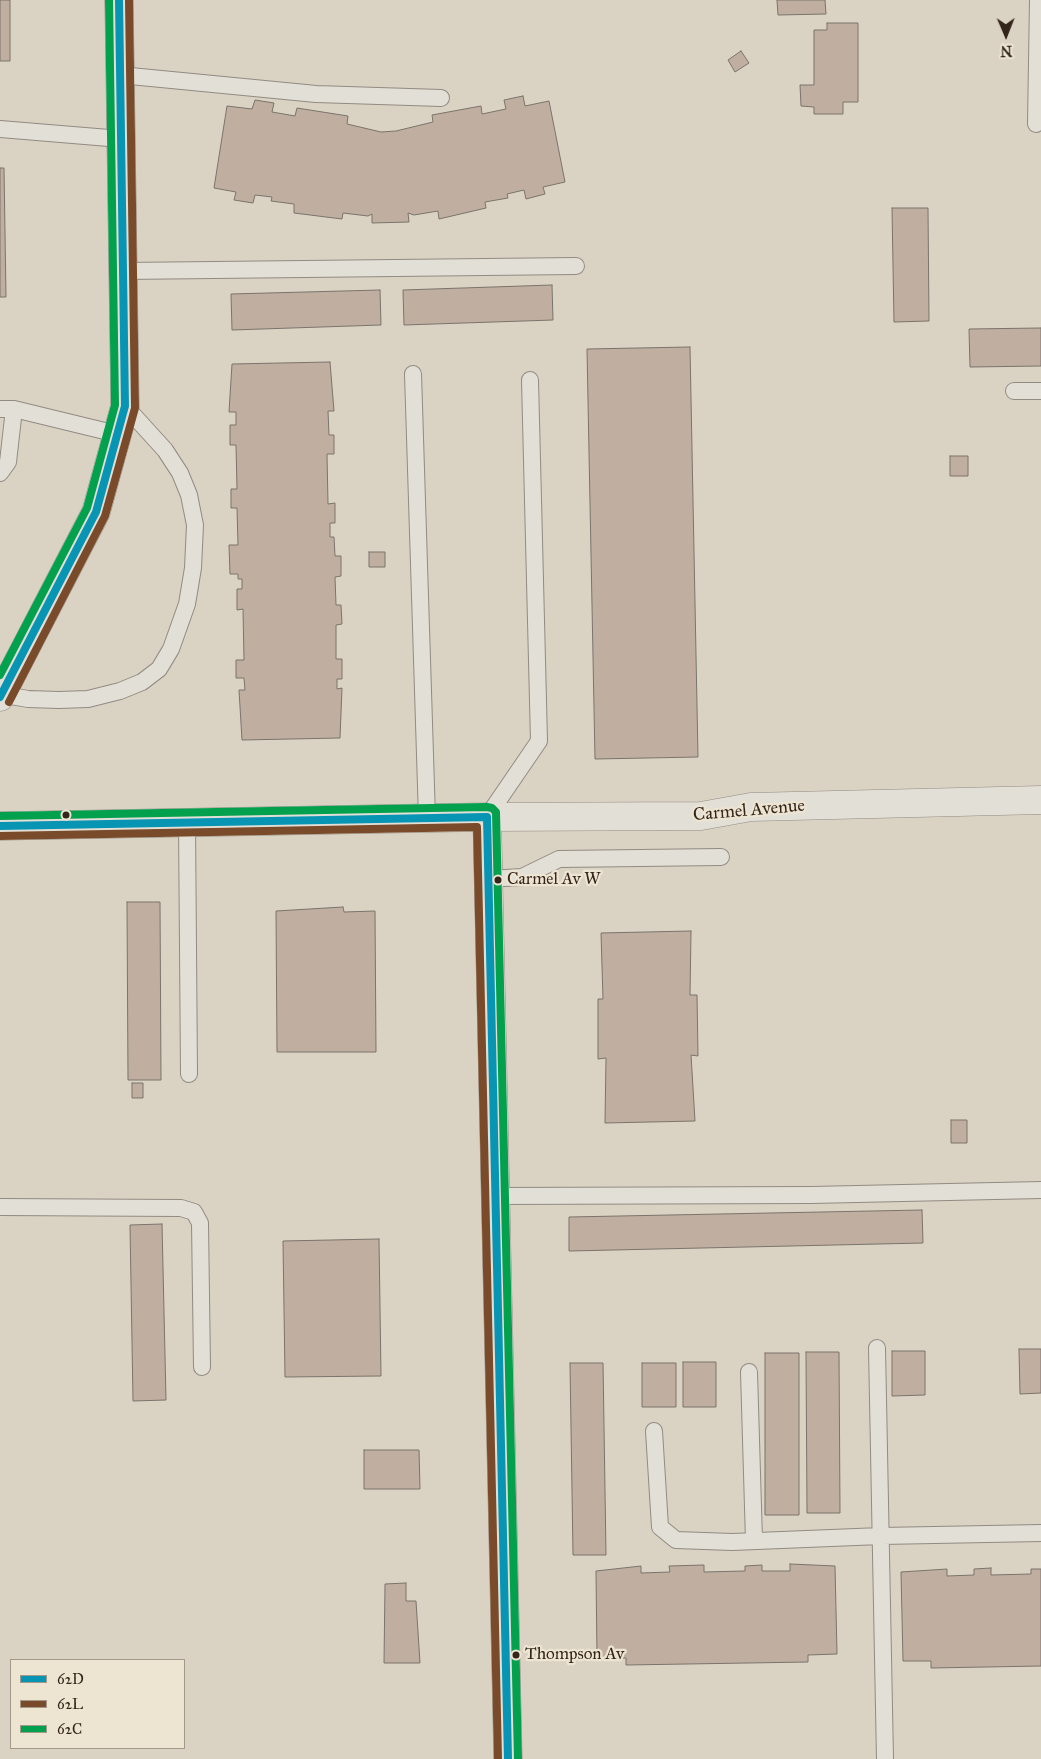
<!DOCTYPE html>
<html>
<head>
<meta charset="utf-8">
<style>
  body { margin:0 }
  #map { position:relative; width:1041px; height:1759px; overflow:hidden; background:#dad2c3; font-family:"IM FELL Great Primer",serif }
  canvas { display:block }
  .legend { position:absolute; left:10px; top:1659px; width:175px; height:90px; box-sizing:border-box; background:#ede4d2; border:1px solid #a39889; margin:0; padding:6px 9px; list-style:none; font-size:15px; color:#34251b }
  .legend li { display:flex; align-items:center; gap:10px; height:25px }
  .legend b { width:25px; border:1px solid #a39889 }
  .north { position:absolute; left:981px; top:10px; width:50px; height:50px; -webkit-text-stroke:4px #ede4d2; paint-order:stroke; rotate:179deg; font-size:14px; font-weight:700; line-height:20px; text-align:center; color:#34251b }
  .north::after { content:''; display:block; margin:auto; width:18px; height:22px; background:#34251b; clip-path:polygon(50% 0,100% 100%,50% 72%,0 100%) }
</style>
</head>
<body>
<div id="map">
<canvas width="1041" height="1759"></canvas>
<ul class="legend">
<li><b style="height:6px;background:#0895b3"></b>62D</li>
<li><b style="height:6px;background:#7a4b2a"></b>62L</li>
<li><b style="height:6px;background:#03a04e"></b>62C</li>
</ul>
<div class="north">N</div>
</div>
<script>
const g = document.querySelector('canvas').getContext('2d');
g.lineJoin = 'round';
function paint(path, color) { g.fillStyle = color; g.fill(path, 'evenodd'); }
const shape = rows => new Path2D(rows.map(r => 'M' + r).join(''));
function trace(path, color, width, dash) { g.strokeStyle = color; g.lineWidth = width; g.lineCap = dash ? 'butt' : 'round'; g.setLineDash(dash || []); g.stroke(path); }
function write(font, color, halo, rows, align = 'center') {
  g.font = font + ' "IM FELL Great Primer",serif'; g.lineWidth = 4.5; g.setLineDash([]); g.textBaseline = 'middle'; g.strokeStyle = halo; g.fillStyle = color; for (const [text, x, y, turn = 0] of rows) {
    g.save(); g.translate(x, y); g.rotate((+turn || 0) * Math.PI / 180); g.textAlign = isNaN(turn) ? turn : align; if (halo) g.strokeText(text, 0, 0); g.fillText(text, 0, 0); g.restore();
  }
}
const building = shape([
  [0,0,10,0,10,61,0,61,0,0],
  [777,0,825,0,826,14,778,15,777,0],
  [827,23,858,23,858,102,843,102,843,114,814,114,814,107,801,106,800,85,814,85,814,30,827,30,827,23],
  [741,51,749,63,735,72,728,60,741,51],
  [523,96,525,106,549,101,565,182,543,187,545,194,526,199,524,190,507,194,508,198,485,202,486,208,439,219,438,211,414,215,408,213,409,222,372,223,372,214,368,216,343,213,342,219,294,213,294,204,271,201,272,197,255,195,253,203,234,200,236,192,214,188,227,106,252,109,255,100,274,103,272,112,295,116,297,108,348,116,347,124,381,132,396,131,433,122,432,115,481,106,482,114,506,109,504,100,523,96],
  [0,168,4,168,6,297,0,297,0,168],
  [892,208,928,208,929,321,894,322,892,208],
  [552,285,553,320,404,325,403,290,552,285],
  [380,290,381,325,232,330,231,294,380,290],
  [1041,328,1041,366,970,367,969,329,1041,328],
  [690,347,698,757,595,759,587,349,690,347],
  [330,362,334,411,328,411,329,435,334,435,334,454,327,454,328,504,335,503,335,523,330,523,330,537,334,537,335,556,341,556,341,576,335,577,336,605,341,605,342,624,336,625,336,659,342,659,342,679,337,679,337,689,342,688,340,738,242,740,239,690,245,690,244,678,236,678,236,660,244,660,243,609,237,610,237,589,242,589,242,579,238,579,238,574,230,574,229,545,238,545,237,508,231,508,231,489,237,489,236,445,230,445,230,425,236,425,236,412,229,412,232,364,330,362],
  [950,456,968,456,968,476,950,476,950,456],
  [369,552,385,552,385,567,369,567,369,552],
  [127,902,160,902,161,1080,128,1080,127,902],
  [343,907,344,912,375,911,376,1052,277,1052,276,911,343,907],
  [691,931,690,995,697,995,698,1056,691,1055,695,1121,605,1123,606,1058,598,1059,598,999,603,999,601,933,691,931],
  [132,1083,143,1083,143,1098,132,1098,132,1083],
  [951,1120,967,1120,967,1143,951,1143,951,1120],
  [922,1210,923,1243,569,1251,569,1217,922,1210],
  [162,1224,166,1400,133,1401,130,1225,162,1224],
  [379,1239,381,1376,285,1377,283,1241,379,1239],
  [1019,1349,1041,1349,1041,1393,1020,1394,1019,1349],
  [892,1351,925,1351,925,1395,892,1396,892,1351],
  [806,1352,839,1352,840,1513,807,1513,806,1352],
  [765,1353,799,1353,799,1515,765,1515,765,1353],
  [683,1362,716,1362,716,1407,683,1407,683,1362],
  [570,1363,603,1363,606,1555,573,1555,570,1363],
  [642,1363,676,1363,676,1407,642,1407,642,1363],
  [364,1450,419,1450,420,1489,364,1489,364,1450],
  [790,1564,835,1566,837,1654,808,1655,808,1662,626,1665,626,1658,597,1658,596,1571,641,1566,641,1573,670,1572,669,1566,704,1565,704,1572,745,1571,745,1566,762,1565,762,1571,790,1571,790,1564],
  [991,1568,991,1575,1031,1574,1031,1569,1041,1569,1041,1666,931,1668,931,1661,903,1661,901,1572,947,1569,947,1576,974,1575,974,1569,991,1568],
  [406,1583,406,1601,416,1601,420,1663,384,1663,385,1584,406,1583]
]);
paint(building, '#c0afa0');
trace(building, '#7a746b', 1);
const service = shape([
  [120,75,316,94,441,98],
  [1036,124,1038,0],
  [0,129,121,139],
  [123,271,576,266],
  [413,374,427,818],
  [1014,391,1041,391],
  [0,409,14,409,117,434],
  [0,473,8,462,14,409],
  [0,694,28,699,59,700,88,699,120,691,142,682,159,669,171,649,187,604,193,568,195,525,189,495,180,473,165,450,125,406],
  [487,817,539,741,530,380],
  [187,823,189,1074],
  [488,879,522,877,559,859,721,857],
  [495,1196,811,1195,1041,1190],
  [0,1207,181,1208,194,1212,200,1223,202,1367],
  [877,1348,885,1759],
  [749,1372,754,1541],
  [654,1431,660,1527,676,1540,732,1542,881,1536,1041,1533]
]);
const minor = shape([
  [0,697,96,512,125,406,119,0],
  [487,817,508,1759],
  [0,826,487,817,701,816,751,807,1041,800]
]);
trace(service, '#918b82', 18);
trace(minor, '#918b82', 29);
trace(service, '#e2dfd7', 16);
trace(minor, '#e2dfd7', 28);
trace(shape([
  [0,697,96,512,125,406,119,0],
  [0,826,487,817,508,1759]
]), '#0895b3', 8);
trace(shape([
  [9,702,105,516,135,408,129,0],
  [0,836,477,827,498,1759]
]), '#7a4b2a', 8);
trace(shape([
  [0,675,87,508,115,405,109,0],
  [0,816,487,807,492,808,496,812,518,1759]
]), '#03a04e', 8);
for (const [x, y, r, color] of [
  [66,815,4.5,"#34251b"],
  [498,880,4.5,"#34251b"],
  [516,1655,4.5,"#34251b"]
]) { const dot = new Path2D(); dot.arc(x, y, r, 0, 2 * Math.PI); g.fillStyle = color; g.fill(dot); trace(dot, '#ede4d2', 2); }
write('17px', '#34251b', '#ede4d2', [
  ["Carmel Av W",507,880],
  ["Thompson Av",525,1655]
], 'left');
write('18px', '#34251b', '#ede4d2', [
  ["Carmel Avenue",749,811,-5]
]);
</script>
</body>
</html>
